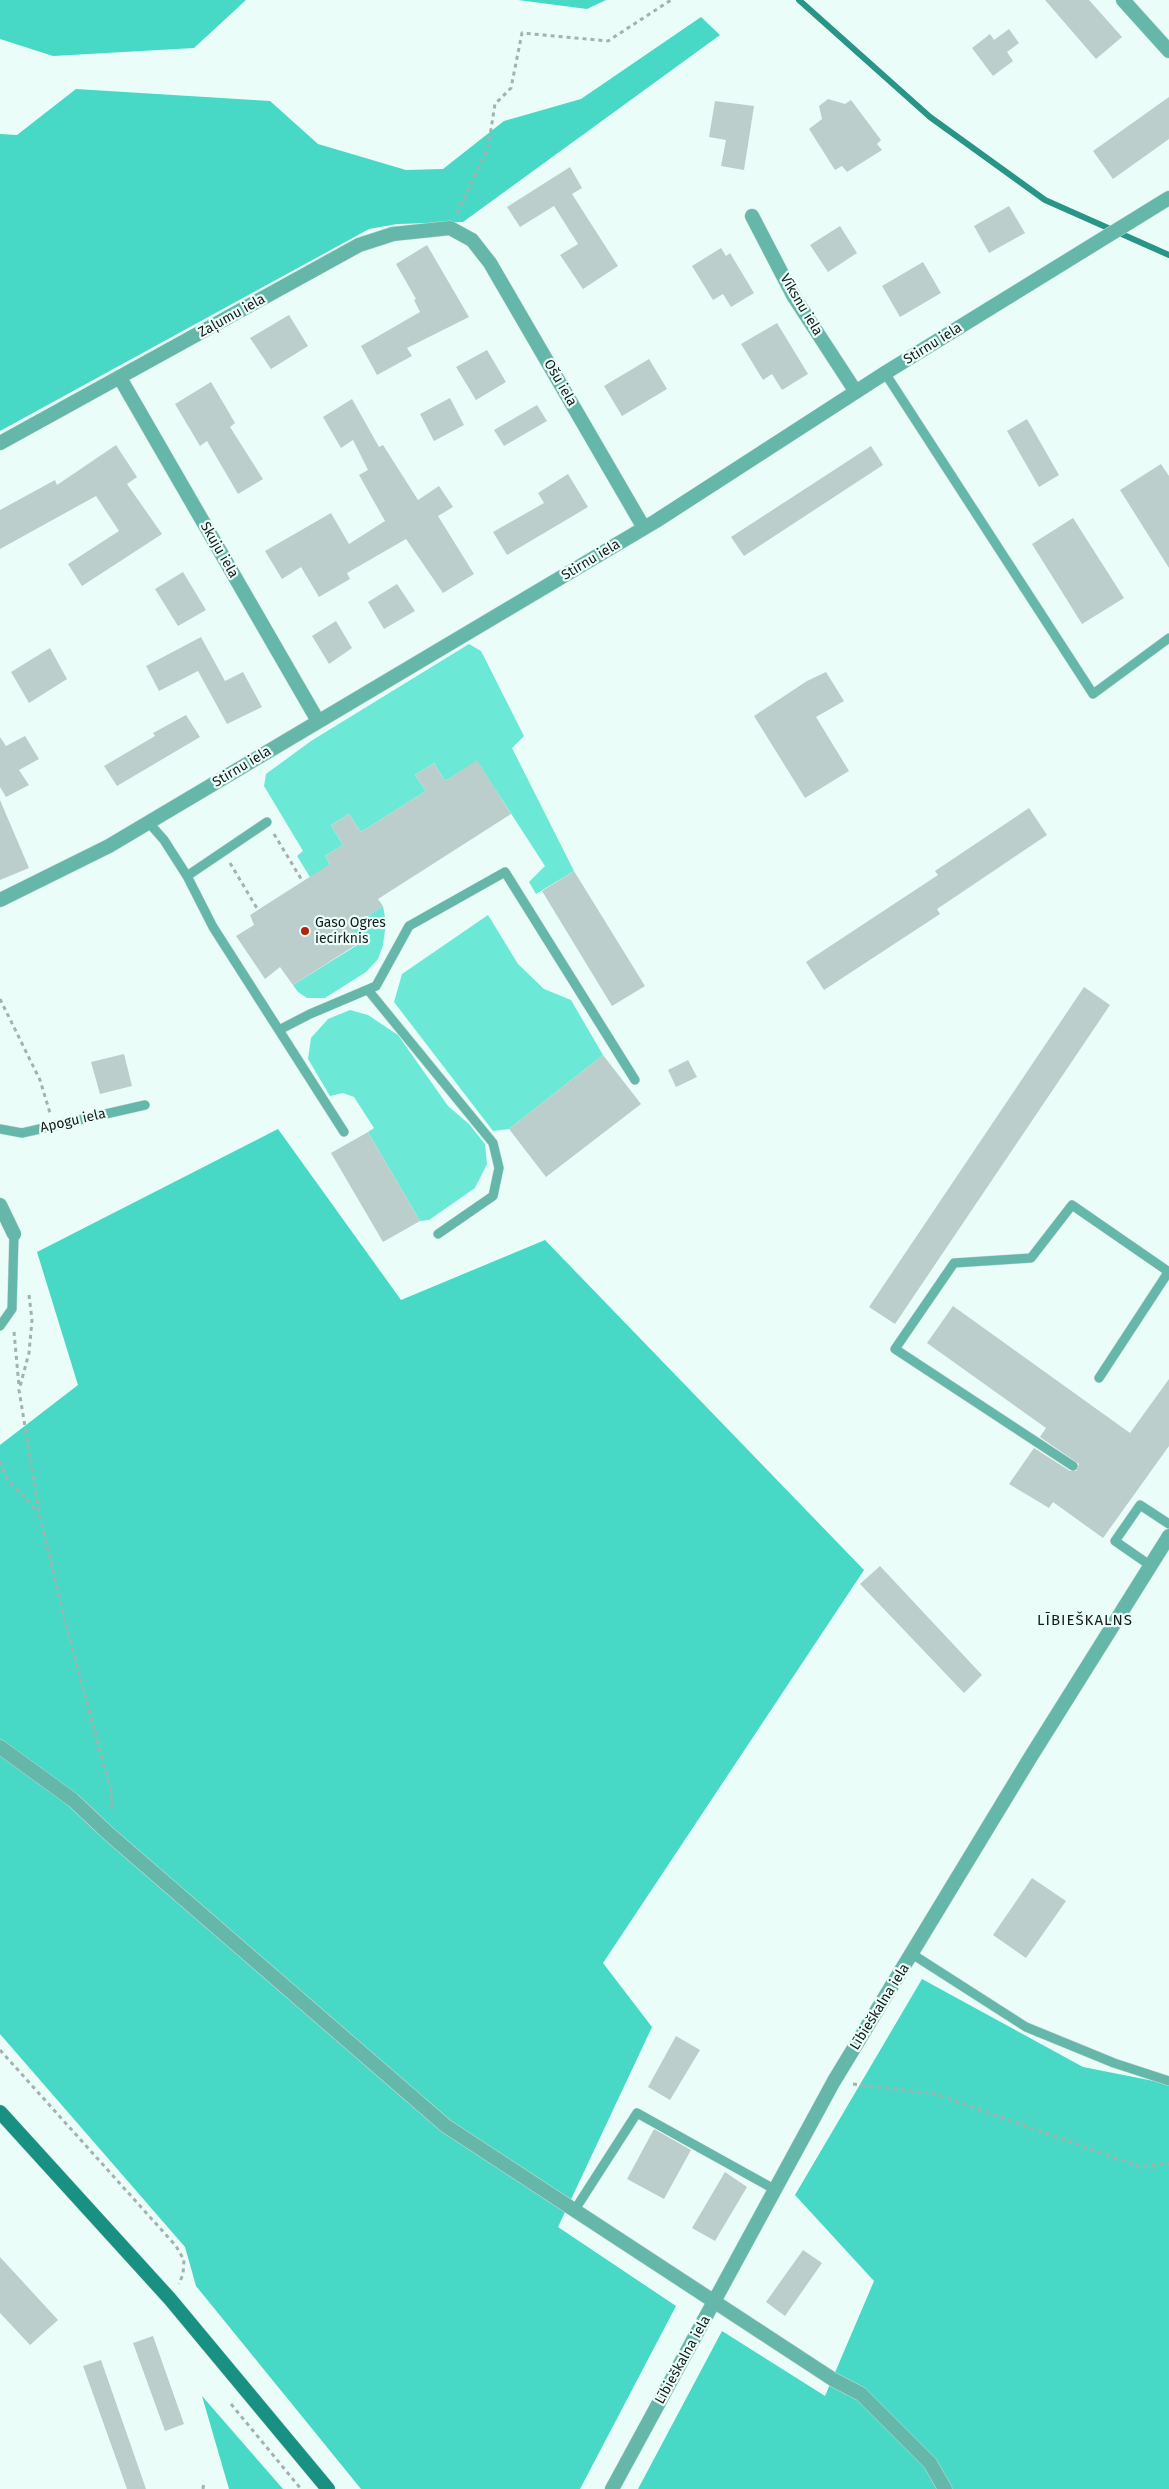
<!DOCTYPE html>
<html>
<head>
<meta charset="utf-8">
<style>
  body { margin:0 }
  canvas { display:block; background:#eafdf9 }
</style>
</head>
<body>
<canvas width="1169" height="2489"></canvas>
<script>
const g = document.querySelector('canvas').getContext('2d');
g.lineJoin = 'round';
function paint(path, color) { g.fillStyle = color; g.fill(path, 'evenodd'); }
const shape = rows => new Path2D(rows.map(r => 'M' + r).join(''));
function trace(path, color, width, dash) { g.strokeStyle = color; g.lineWidth = width; g.lineCap = dash ? 'butt' : 'round'; g.setLineDash(dash || []); g.stroke(path); }
function write(font, color, halo, rows, align = 'center') {
  g.font = font + ' "Fira Sans",sans-serif'; g.lineWidth = 4.5; g.setLineDash([]); g.textBaseline = 'middle'; g.strokeStyle = halo; g.fillStyle = color; for (const [text, x, y, turn = 0] of rows) {
    g.save(); g.translate(x, y); g.rotate((+turn || 0) * Math.PI / 180); g.textAlign = isNaN(turn) ? turn : align; if (halo) g.strokeText(text, 0, 0); g.fillText(text, 0, 0); g.restore();
  }
}
paint(shape([
  [469,644,481,651,524,736,512,748,574,871,536,894,529,882,545,866,477,761,445,781,434,763,415,775,426,791,361,832,349,814,331,825,343,845,325,856,334,871,310,877,297,856,303,851,264,786,266,774,311,741],
  [383,906,386,923,383,945,378,959,366,972,325,998,307,998,298,992,293,985,362,942,351,927],
  [488,915,518,964,544,989,571,1000,603,1055,509,1129,493,1131,394,1002,402,974],
  [350,1010,368,1015,398,1035,448,1106,469,1124,485,1144,487,1164,475,1188,429,1220,420,1221,368,1132,374,1128,354,1097,343,1093,330,1096,308,1059,311,1038,328,1019]
]), '#6be9d6');
paint(shape([
  [0,0,246,0,194,48,53,56,0,39],
  [518,0,606,0,587,9],
  [701,17,720,35,463,222,397,224,369,229,0,431,0,134,17,135,76,89,270,101,318,144,406,170,443,169,504,121,581,99],
  [278,1129,401,1300,545,1240,864,1570,603,1963,652,2027,558,2227,676,2306,580,2489,361,2489,196,2286,185,2247,0,2034,0,1445,78,1385,37,1252],
  [922,1979,1083,2067,1169,2084,1169,2489,638,2489,722,2331,825,2396,874,2281,795,2195],
  [202,2396,283,2489,229,2489]
]), '#47d9c5');
trace(shape([
  [799,0,930,117,1045,200,1169,255]
]), '#289587', 6);
paint(shape([
  [1045,0,1089,0,1122,37,1096,59],
  [1009,29,1019,43,1007,52,1013,61,993,76,972,48,990,34,994,40],
  [1169,97,1169,139,1113,179,1093,151],
  [828,99,845,104,851,100,881,140,877,144,882,150,847,172,842,166,835,170,809,129,822,119,819,106],
  [715,101,754,106,744,170,721,166,726,140,709,137],
  [570,167,582,188,572,194,618,266,583,289,560,255,578,244,554,206,520,227,507,207],
  [1009,206,1025,233,989,253,974,226],
  [840,226,857,253,828,272,810,245],
  [427,245,469,317,407,348,412,356,377,375,361,346,420,312,414,300,416,299,396,264],
  [721,248,726,256,730,253,754,293,731,307,723,294,713,300,692,266],
  [923,262,941,293,900,317,882,286],
  [289,315,308,346,271,369,250,338],
  [777,323,808,374,782,390,772,374,763,380,741,344],
  [487,350,506,382,476,400,456,367],
  [649,359,667,389,622,416,604,386],
  [211,382,235,423,230,427,263,479,238,494,207,441,200,446,175,404],
  [450,398,464,425,434,441,420,414],
  [352,399,379,447,383,445,418,500,439,486,453,507,438,516,474,574,443,593,406,539,347,573,350,579,319,597,301,567,282,579,265,551,331,513,349,544,385,521,359,475,368,470,353,440,341,448,323,417],
  [537,405,547,421,504,446,494,430],
  [1027,419,1059,475,1039,487,1007,431],
  [116,445,137,477,127,484,162,534,82,586,68,564,119,531,96,496,0,549,0,510,55,480,57,485],
  [871,446,883,465,744,556,731,537],
  [1161,464,1169,476,1169,568,1120,490],
  [568,474,588,507,507,555,493,532,544,503,538,493],
  [1073,518,1124,598,1082,624,1032,544],
  [183,572,206,610,178,626,155,589],
  [397,584,415,611,384,629,368,602],
  [336,621,352,648,329,664,312,636],
  [201,637,225,681,243,672,262,707,227,724,198,671,159,691,146,666],
  [50,648,67,679,29,703,11,672],
  [826,672,844,701,816,717,849,771,805,798,754,716,807,681],
  [186,715,200,737,117,786,104,766,155,736,153,733],
  [25,736,39,759,19,770,29,785,6,797,0,787,0,737,6,746],
  [477,760,511,814,378,899,383,906,351,927,362,941,293,985,280,967,265,979,236,936,254,925,250,915,330,864,325,856,343,845,331,825,349,814,361,832,426,791,415,775,434,763,445,781],
  [0,800,29,868,0,880],
  [1029,808,1047,835,937,909,940,914,824,990,806,962,938,875,935,871],
  [574,871,645,986,612,1006,542,891],
  [1084,987,1110,1005,895,1324,869,1307],
  [124,1054,132,1086,100,1094,91,1062],
  [603,1055,641,1104,546,1177,509,1129],
  [688,1060,697,1077,676,1087,668,1070],
  [368,1132,420,1221,383,1242,331,1153],
  [953,1306,1130,1433,1169,1379,1169,1446,1103,1538,1053,1502,1049,1508,1009,1484,1034,1448,1070,1471,1076,1471,1079,1464,1040,1437,1046,1428,927,1343],
  [880,1566,982,1675,964,1693,860,1584],
  [1032,1878,1066,1901,1026,1958,993,1935],
  [676,2036,700,2050,670,2100,648,2087],
  [654,2129,691,2150,664,2199,627,2179],
  [725,2172,747,2187,715,2241,692,2228],
  [803,2250,822,2263,785,2316,766,2302],
  [0,2257,58,2320,30,2345,0,2313],
  [153,2336,184,2424,165,2431,133,2343],
  [101,2360,137,2463,146,2489,127,2489,83,2366]
]), '#bccecb');
const service = shape([
  [885,373,1093,694,1169,638],
  [149,823,164,840,187,876,267,822],
  [187,876,213,927,344,1132],
  [368,990,493,1143,499,1168,493,1196,438,1234],
  [279,1030,310,1014,376,986,409,926,505,872,635,1080],
  [0,1129,22,1133,145,1105],
  [0,1326,12,1309,14,1234],
  [1099,1378,1169,1271],
  [1073,1466,895,1349,954,1263,1031,1258,1072,1205,1169,1272],
  [1151,1566,1115,1541,1140,1505,1169,1524],
  [912,1954,1026,2027,1114,2063,1169,2081],
  [574,2211,637,2113,774,2189]
]);
const minor = shape([
  [1123,0,1169,51],
  [752,216,794,297,856,392],
  [120,378,318,721],
  [0,443,359,245,393,234,450,228,472,240,490,263,644,528],
  [0,900,109,846,656,521,885,373,1169,198],
  [0,1205,14,1234],
  [0,1747,73,1800,109,1834,446,2126,834,2380,861,2394,930,2463,945,2489],
  [612,2489,834,2081,1030,1758,1169,1536]
]);
const secondary = shape([
  [0,2112,170,2299,328,2489]
]);
trace(service, '#c8d9d5', 10);
trace(minor, '#c8d9d5', 15);
trace(secondary, '#c8d9d5', 15);
trace(shape([
  [457,213,488,148,495,104,511,88,522,33,608,41,671,0],
  [274,834,303,882],
  [230,863,258,910],
  [0,999,40,1080,50,1113],
  [29,1295,32,1320,29,1353,19,1390,39,1512,65,1622,111,1791,112,1811],
  [14,1332,19,1386],
  [0,1461,7,1479,38,1512],
  [0,2050,176,2246,184,2260,183,2274,179,2284],
  [853,2084,936,2094,1141,2167,1169,2163],
  [231,2404,301,2489],
  [203,2489,204,2481]
]), '#a3b2af', 3, [4, 4]);
trace(service, '#64b7a9', 9);
trace(minor, '#64b7a9', 14);
trace(secondary, '#189182', 14);
for (const [x, y, r, color] of [
  [305,931,5,"#b2250c"]
]) { const dot = new Path2D(); dot.arc(x, y, r, 0, 2 * Math.PI); g.fillStyle = color; g.fill(dot); trace(dot, '#eafdf9', 2); }
write('14px', '#151c1a', '#eafdf9', [
  ["Vīksnu iela",801,305,59],
  ["Zaļumu iela",232,316,-29],
  ["Stirnu iela",933,344,-32],
  ["Ošu iela",560,383,60],
  ["Skuju iela",219,550,60],
  ["Stirnu iela",591,560,-31],
  ["Stirnu iela",242,767,-31],
  ["Apogu iela",73,1121,-13],
  ["Lībieškalna iela",880,2007,-58],
  ["Lībieškalna iela",683,2360,-61]
]);
write('14px', '#151c1a', '#eafdf9', [
  ["Gaso Ogres",315,923],
  ["iecirknis",315,939]
], 'left');
g.letterSpacing = '1px';
write('15px', '#151c1a', '#eafdf9', [
  ["LĪBIEŠKALNS",1085,1621]
]);
g.letterSpacing = '0px';
</script>
</body>
</html>
